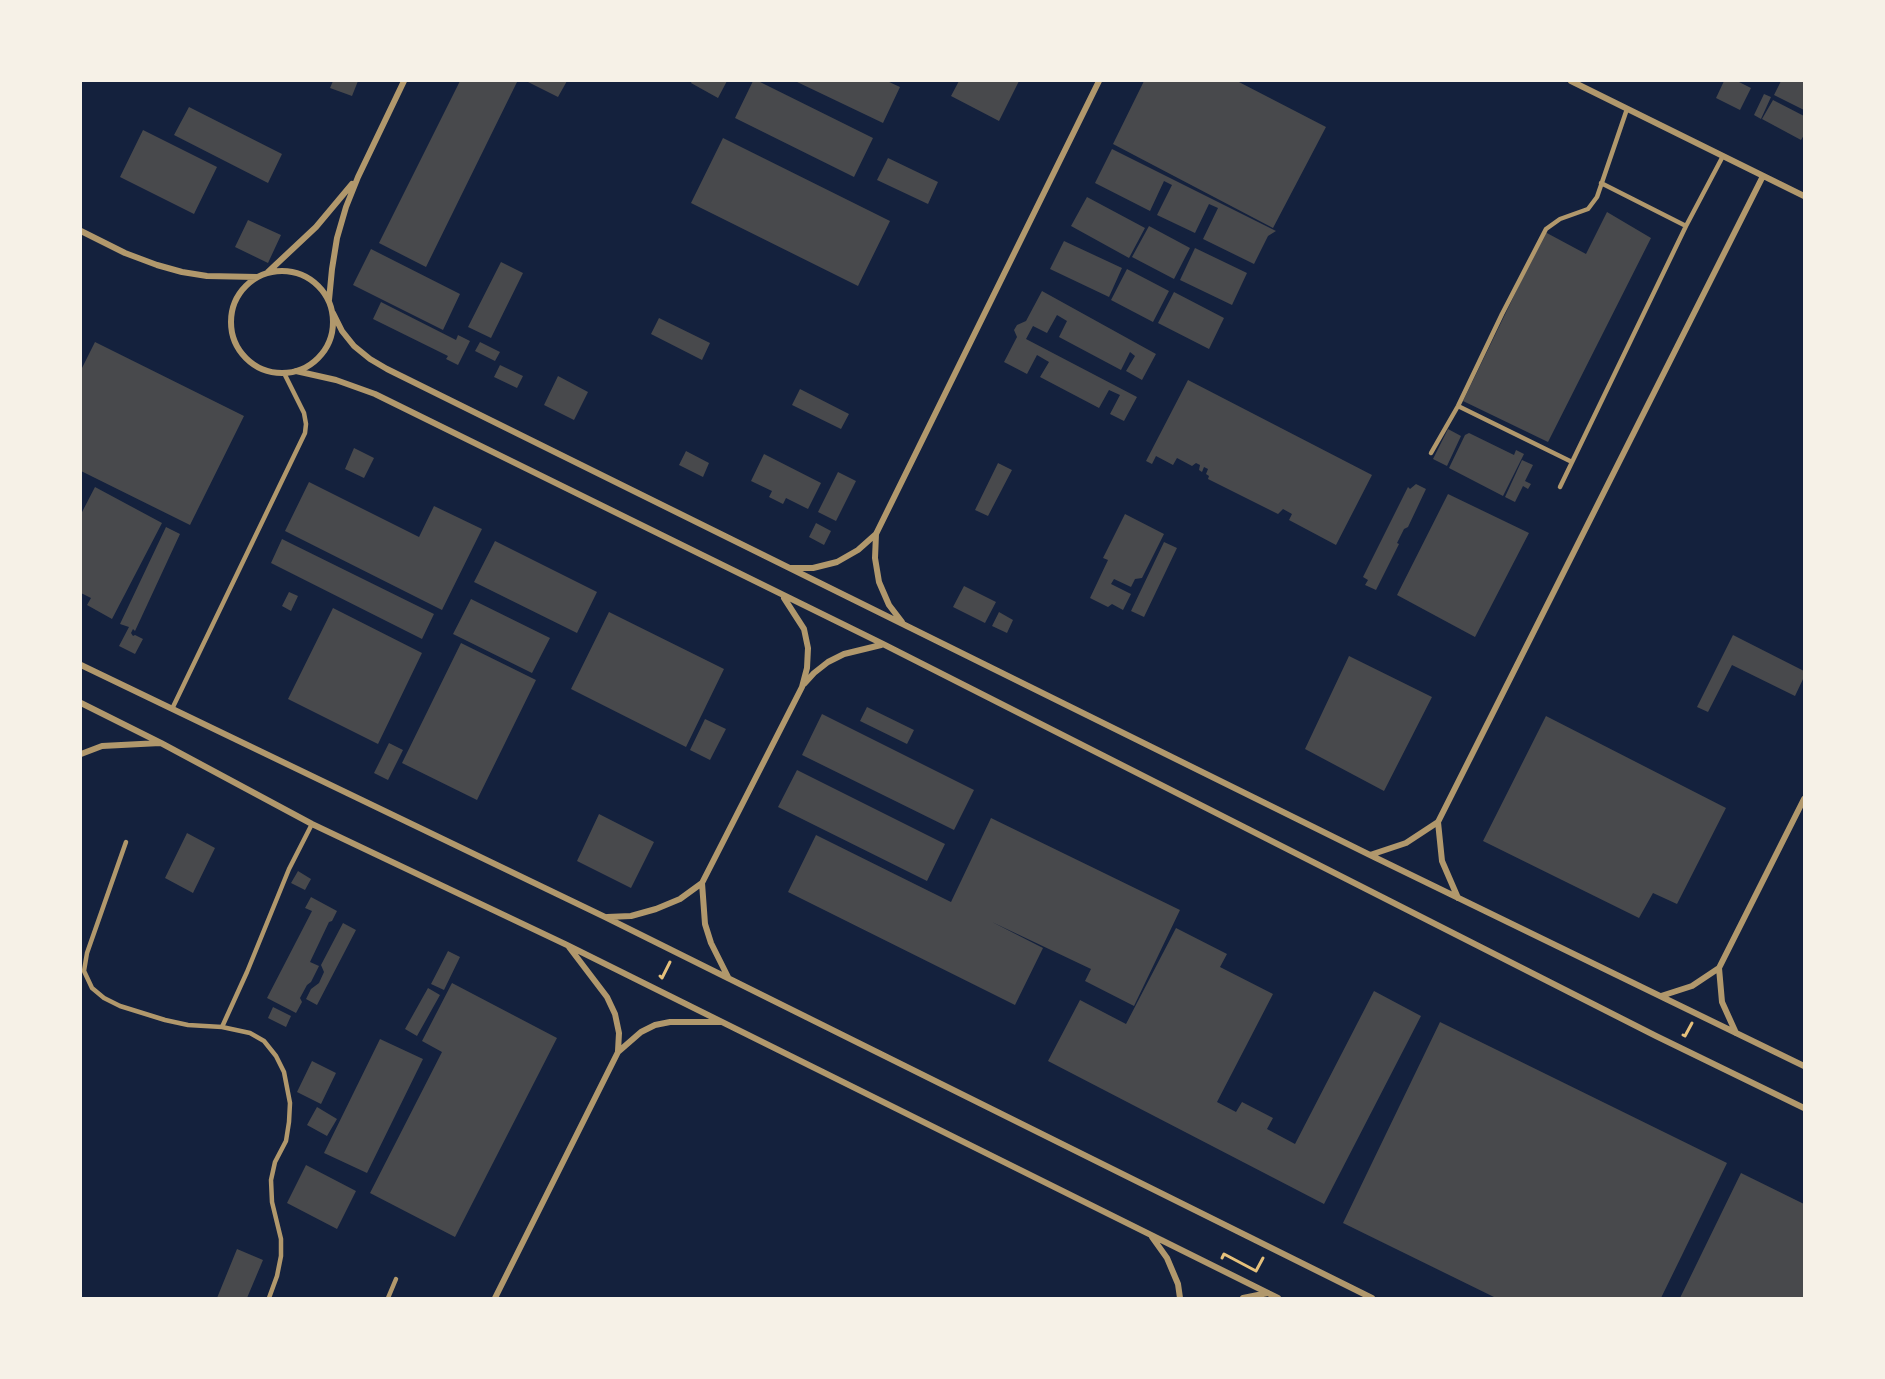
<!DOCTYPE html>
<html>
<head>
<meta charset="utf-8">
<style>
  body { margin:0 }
  #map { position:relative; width:1885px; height:1379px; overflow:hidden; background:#14213d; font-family:Arial,sans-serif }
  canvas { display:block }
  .frame { position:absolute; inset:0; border:82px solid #f6f1e7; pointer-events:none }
</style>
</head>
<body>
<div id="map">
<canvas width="1885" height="1379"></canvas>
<div class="frame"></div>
</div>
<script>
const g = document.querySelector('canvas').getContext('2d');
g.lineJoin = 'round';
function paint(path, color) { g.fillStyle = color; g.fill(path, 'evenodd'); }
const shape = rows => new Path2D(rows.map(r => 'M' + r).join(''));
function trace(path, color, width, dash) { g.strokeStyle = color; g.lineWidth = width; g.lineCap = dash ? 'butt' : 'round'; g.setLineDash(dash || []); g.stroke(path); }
paint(shape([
  [333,81,358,81,352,96,330,88],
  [460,81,517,82,426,267,379,243],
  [526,81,567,81,558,97],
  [692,81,727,81,718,98,691,83],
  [753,81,758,81,873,138,854,177,735,118],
  [795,81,887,81,900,87,883,123],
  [959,81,1019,81,999,121,951,96],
  [1144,81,1237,81,1326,127,1273,228,1113,144],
  [1724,81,1737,81,1751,88,1740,110,1716,98],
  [1781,81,1804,81,1804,110,1774,95],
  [1764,94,1771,97,1761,119,1754,115],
  [1773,100,1804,116,1804,135,1801,140,1762,119],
  [189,107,282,154,268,183,174,135],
  [143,130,217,167,194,214,120,177],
  [723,138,890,221,858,286,691,203],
  [1112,149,1276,231,1268,236,1254,264,1203,239,1218,208,1209,204,1195,233,1157,215,1172,185,1164,181,1150,211,1095,183],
  [888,158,938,182,928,204,877,180],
  [1087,197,1145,228,1129,258,1071,226],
  [1607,212,1651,238,1548,442,1463,401,1545,232,1586,254],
  [248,220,281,235,268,263,235,247],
  [1149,226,1190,248,1174,279,1132,257],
  [1064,241,1122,268,1109,297,1050,269],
  [1195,248,1247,273,1232,305,1180,280],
  [371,249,460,294,443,330,353,285],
  [501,262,523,273,491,338,468,327],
  [1127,269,1169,291,1153,322,1111,300],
  [1042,291,1156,354,1142,380,1126,371,1135,356,1130,352,1121,370,1059,337,1067,321,1057,315,1047,333,1033,326,1026,339,1137,397,1124,421,1110,414,1120,395,1109,390,1099,408,1040,377,1049,362,1037,355,1027,374,1004,362,1017,337,1014,330,1017,325,1026,321],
  [1174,292,1224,318,1209,349,1158,323],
  [381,302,456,340,458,335,470,341,458,365,446,359,448,356,373,319],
  [659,318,710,343,702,360,651,334],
  [95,342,244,416,190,525,81,471,81,370],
  [480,342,500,352,495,361,475,351],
  [500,365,523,376,517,388,494,377],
  [558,376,588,392,574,420,544,405],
  [1188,380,1372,475,1336,545,1289,520,1292,514,1283,509,1278,514,1208,479,1209,476,1206,474,1208,469,1204,467,1202,472,1199,470,1200,465,1196,463,1192,466,1177,458,1173,465,1156,456,1152,464,1146,461],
  [800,389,849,414,841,429,792,405],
  [1448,429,1461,436,1447,466,1433,459],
  [1469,433,1514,455,1516,450,1524,454,1503,496,1449,468,1465,435],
  [354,448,374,458,364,478,345,469],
  [686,451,709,463,703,477,679,465],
  [764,454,821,483,808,509,786,498,783,504,769,497,772,491,751,481],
  [1522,460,1533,465,1525,481,1531,484,1528,489,1523,486,1515,502,1505,497],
  [998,463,1012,470,988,516,975,510],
  [838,472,856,481,836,521,818,512],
  [309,482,419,537,434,506,482,529,442,610,285,531],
  [1416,484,1426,489,1408,527,1404,529,1397,543,1399,544,1376,590,1365,585,1368,580,1363,577,1408,487,1410,489],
  [95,487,162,523,112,619,87,605,91,598,81,593,81,514],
  [1448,494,1529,533,1475,637,1397,595],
  [1125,514,1164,534,1142,578,1135,579,1131,587,1114,579,1111,584,1131,594,1123,610,1112,604,1108,607,1090,598,1108,560,1103,558],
  [816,523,831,531,824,545,809,537],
  [166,527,180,534,135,631,133,629,131,633,133,636,135,635,143,639,135,654,119,646,129,627,120,624],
  [282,539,434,614,422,639,271,563],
  [495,541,597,592,577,633,474,582],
  [1164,542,1177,548,1144,617,1131,611],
  [964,586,996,602,985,623,953,607],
  [289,592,298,596,291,611,282,606],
  [471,599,550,638,532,673,453,634],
  [333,608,422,653,378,744,288,699],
  [609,612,724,669,686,747,571,689],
  [999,612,1013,620,1007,633,992,626],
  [1733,635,1804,671,1804,677,1795,696,1732,665,1708,712,1697,707],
  [461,643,536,680,477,800,402,763],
  [1349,656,1432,697,1384,791,1305,749],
  [867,707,914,730,907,744,860,721],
  [822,714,974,790,954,830,802,755],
  [1546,716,1726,808,1677,904,1653,893,1639,918,1483,841],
  [705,719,726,729,710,760,690,750],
  [389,743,403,750,388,780,374,773],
  [797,770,945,844,927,881,778,807],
  [599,814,654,842,631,888,577,861],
  [991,818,1180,910,1134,1006,1085,981,1091,969,992,922,1043,948,1015,1005,788,892,816,835,951,902],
  [187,833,215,848,193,893,165,878],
  [298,871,311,879,305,890,291,883],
  [311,897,337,911,332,921,329,922,310,962,319,966,311,982,307,985,300,998,302,1002,296,1013,267,998,312,911,305,908],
  [343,923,356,930,317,1005,306,999,311,989,319,983,324,972,321,965],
  [1176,928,1227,954,1220,967,1273,994,1217,1102,1236,1112,1242,1102,1273,1118,1267,1129,1295,1144,1374,991,1421,1016,1324,1204,1048,1061,1080,1000,1126,1024],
  [448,951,460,957,444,990,431,984],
  [452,983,557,1038,455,1237,370,1193,442,1052,422,1041],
  [428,988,440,995,417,1036,405,1029],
  [273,1007,291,1016,286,1027,268,1018],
  [1440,1022,1727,1163,1661,1298,1496,1298,1343,1223],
  [380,1039,423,1059,367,1173,324,1153],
  [312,1061,336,1073,321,1104,297,1092],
  [317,1107,337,1119,327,1136,307,1125],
  [306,1165,356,1191,337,1229,287,1203],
  [1741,1173,1804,1204,1804,1298,1680,1298],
  [237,1249,263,1260,247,1298,217,1298]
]), '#48494c');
trace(shape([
  [660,976,662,978,670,962],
  [1683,1035,1685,1036,1692,1023],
  [1222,1258,1224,1254,1256,1271,1263,1258]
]), '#e5c07b', 3);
trace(shape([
  [1601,183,1686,226],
  [1458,406,1572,462],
  [1431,453,1458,406,1502,314,1546,229,1560,219,1588,209,1597,197,1627,109],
  [1560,487,1686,226,1723,156],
  [172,709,305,433,306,424,304,413,284,373],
  [126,842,87,953,84,971,92,988,104,998,120,1006,165,1020,188,1025,222,1027,250,1033,264,1041,276,1056,284,1072,290,1103,289,1122,286,1141,275,1162,271,1180,272,1202,281,1239,281,1256,277,1276,269,1298],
  [222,1027,247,972,289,869,312,824],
  [388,1298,396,1279]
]), '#b1986c', 4.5);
trace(shape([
  [1571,81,1804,196],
  [81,231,125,253,157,265,182,272,207,276,257,277],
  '231 322a51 51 0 1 1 102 0a51 51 0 1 1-102 0Z',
  [268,272,316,227,352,184],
  [329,300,332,269,337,238,346,207,358,177,404,81],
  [333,313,342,331,354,346,370,359,387,369,1370,855,1804,1066],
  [296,371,336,380,375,394,883,644,1656,1036,1804,1108],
  [876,534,875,558,879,582,889,605,902,622],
  [791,568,813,568,837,562,858,550,876,534,1099,81],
  [81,665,605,917,1372,1298],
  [804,684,814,673,828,662,844,654,881,645],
  [81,703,161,743,312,824,567,945,1278,1298],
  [81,754,102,746,160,743],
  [1438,822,1442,861,1458,898],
  [1370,855,1406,843,1438,822,1763,176],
  [702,883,705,924,711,943,728,977],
  [607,917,631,916,656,909,680,899,702,883,802,687,807,668,808,648,804,629,784,598],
  [569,947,607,997,615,1014,619,1033,618,1051],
  [1719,968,1722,1002,1736,1033],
  [1661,996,1692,986,1719,968,1804,799],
  [1152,1237,1167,1258,1178,1284,1180,1298],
  [495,1298,618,1052,641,1032,655,1025,670,1022,720,1022],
  [1243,1298,1268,1293]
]), '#b1986c', 6);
</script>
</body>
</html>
